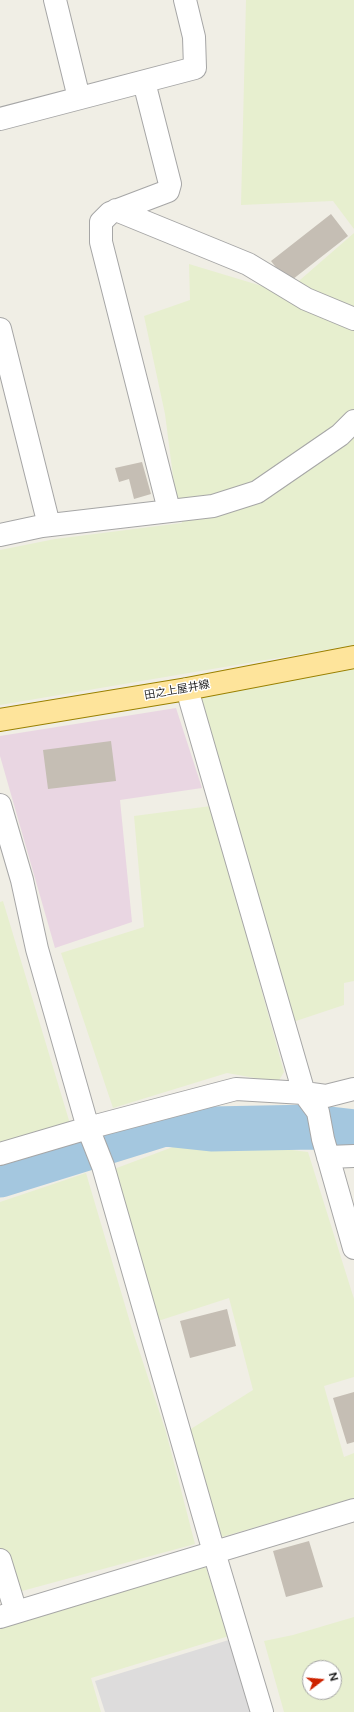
<!DOCTYPE html>
<html>
<head>
<meta charset="utf-8">
<style>
  body { margin:0 }
  #map { position:relative; width:354px; height:1712px; overflow:hidden; background:#f0eee5; font-family:Figtree,sans-serif }
  canvas { display:block }
  .north { position:absolute; left:302px; top:1660px; width:40px; height:40px; box-sizing:border-box; background:#fff; border:1px solid #a5a5a5; border-radius:50%; rotate:74deg; font-size:11px; font-weight:700; line-height:16px; text-align:center; color:#1f1f1f }
  .north::after { content:''; display:block; margin:auto; width:14px; height:18px; background:#cd2300; clip-path:polygon(50% 0,100% 100%,50% 72%,0 100%) }
</style>
</head>
<body>
<div id="map">
<canvas width="354" height="1712"></canvas>
<div class="north">N</div>
</div>
<script>
const g = document.querySelector('canvas').getContext('2d');
g.lineJoin = 'round';
function paint(path, color) { g.fillStyle = color; g.fill(path, 'evenodd'); }
const shape = rows => new Path2D(rows.map(r => 'M' + r).join(''));
function trace(path, color, width, dash) { g.strokeStyle = color; g.lineWidth = width; g.lineCap = dash ? 'butt' : 'round'; g.setLineDash(dash || []); g.stroke(path); }
function write(font, color, halo, rows, align = 'center') {
  g.font = font + ' Figtree,"Noto Sans JP",sans-serif'; g.lineWidth = 3; g.setLineDash([]); g.textBaseline = 'middle'; g.strokeStyle = halo; g.fillStyle = color; for (const [text, x, y, turn = 0] of rows) {
    g.save(); g.translate(x, y); g.rotate((+turn || 0) * Math.PI / 180); g.textAlign = isNaN(turn) ? turn : align; if (halo) g.strokeText(text, 0, 0); g.fillText(text, 0, 0); g.restore();
  }
}
paint(shape([
  [232,1639,254,1712,105,1712,95,1681]
]), '#dddcdc');
paint(shape([
  [176,708,202,788,120,800,132,922,55,948,0,756,0,736]
]), '#e9d6e2');
paint(shape([
  [246,0,354,0,354,229,333,201,241,205],
  [354,233,354,645,0,705,0,550,55,539,182,523,174,484,165,414,144,316,190,300,189,264,285,293],
  [354,669,354,981,344,983,344,1005,290,1023,198,696],
  [211,806,284,1072,278,1082,227,1073,113,1108,61,953,144,927,134,816],
  [3,901,71,1127,0,1148,0,902],
  [197,1138,308,1152,354,1299,354,1377,324,1386,344,1457,354,1453,354,1498,222,1537,186,1432,253,1390,229,1298,158,1321,114,1169],
  [86,1173,132,1329,166,1432,195,1544,0,1597,0,1202],
  [205,1565,229,1636,91,1678,101,1712,0,1712,0,1621],
  [354,1617,354,1712,284,1712,264,1641,293,1635],
  [310,1668,334,1668,334,1692,310,1692]
]), '#e7efcf');
trace(shape([
  [0,1175,164,1124,211,1129,313,1127,354,1132]
]), '#a4c7df', 45);
paint(shape([
  [331,214,348,236,288,283,271,261],
  [142,462,151,494,134,499,129,479,119,482,115,468],
  [111,741,116,781,48,789,43,750],
  [227,1309,236,1346,190,1358,180,1321],
  [354,1392,354,1442,347,1444,333,1398],
  [309,1541,323,1587,286,1597,273,1551]
]), '#c5beb4');
const minor = shape([
  [55,0,79,98],
  [144,82,170,184,168,191,110,213,101,222,101,242,169,510],
  [0,119,195,68,194,37,185,0],
  [116,210,248,264,306,299,354,319],
  [0,329,49,525],
  [0,535,42,526,213,506,257,492,340,435,354,421],
  [187,689,304,1093,318,1112,323,1139,354,1248],
  [0,805,22,880,37,949,88,1128,103,1166,214,1552,262,1712],
  [0,1154,88,1128,236,1089,304,1093,326,1096,354,1089],
  [328,1157,354,1156],
  [0,1560,16,1612],
  [0,1617,354,1510]
]);
const major = shape([
  [0,720,187,689,354,657]
]);
trace(minor, '#a6a6a6', 24);
trace(major, '#998000', 24);
trace(minor, '#fff', 22);
trace(major, '#fee49b', 22);
write('11px', '#1f1f1f', '#fff', [
  ["田之上屋井線",177,690,-10]
]);
</script>
</body>
</html>
